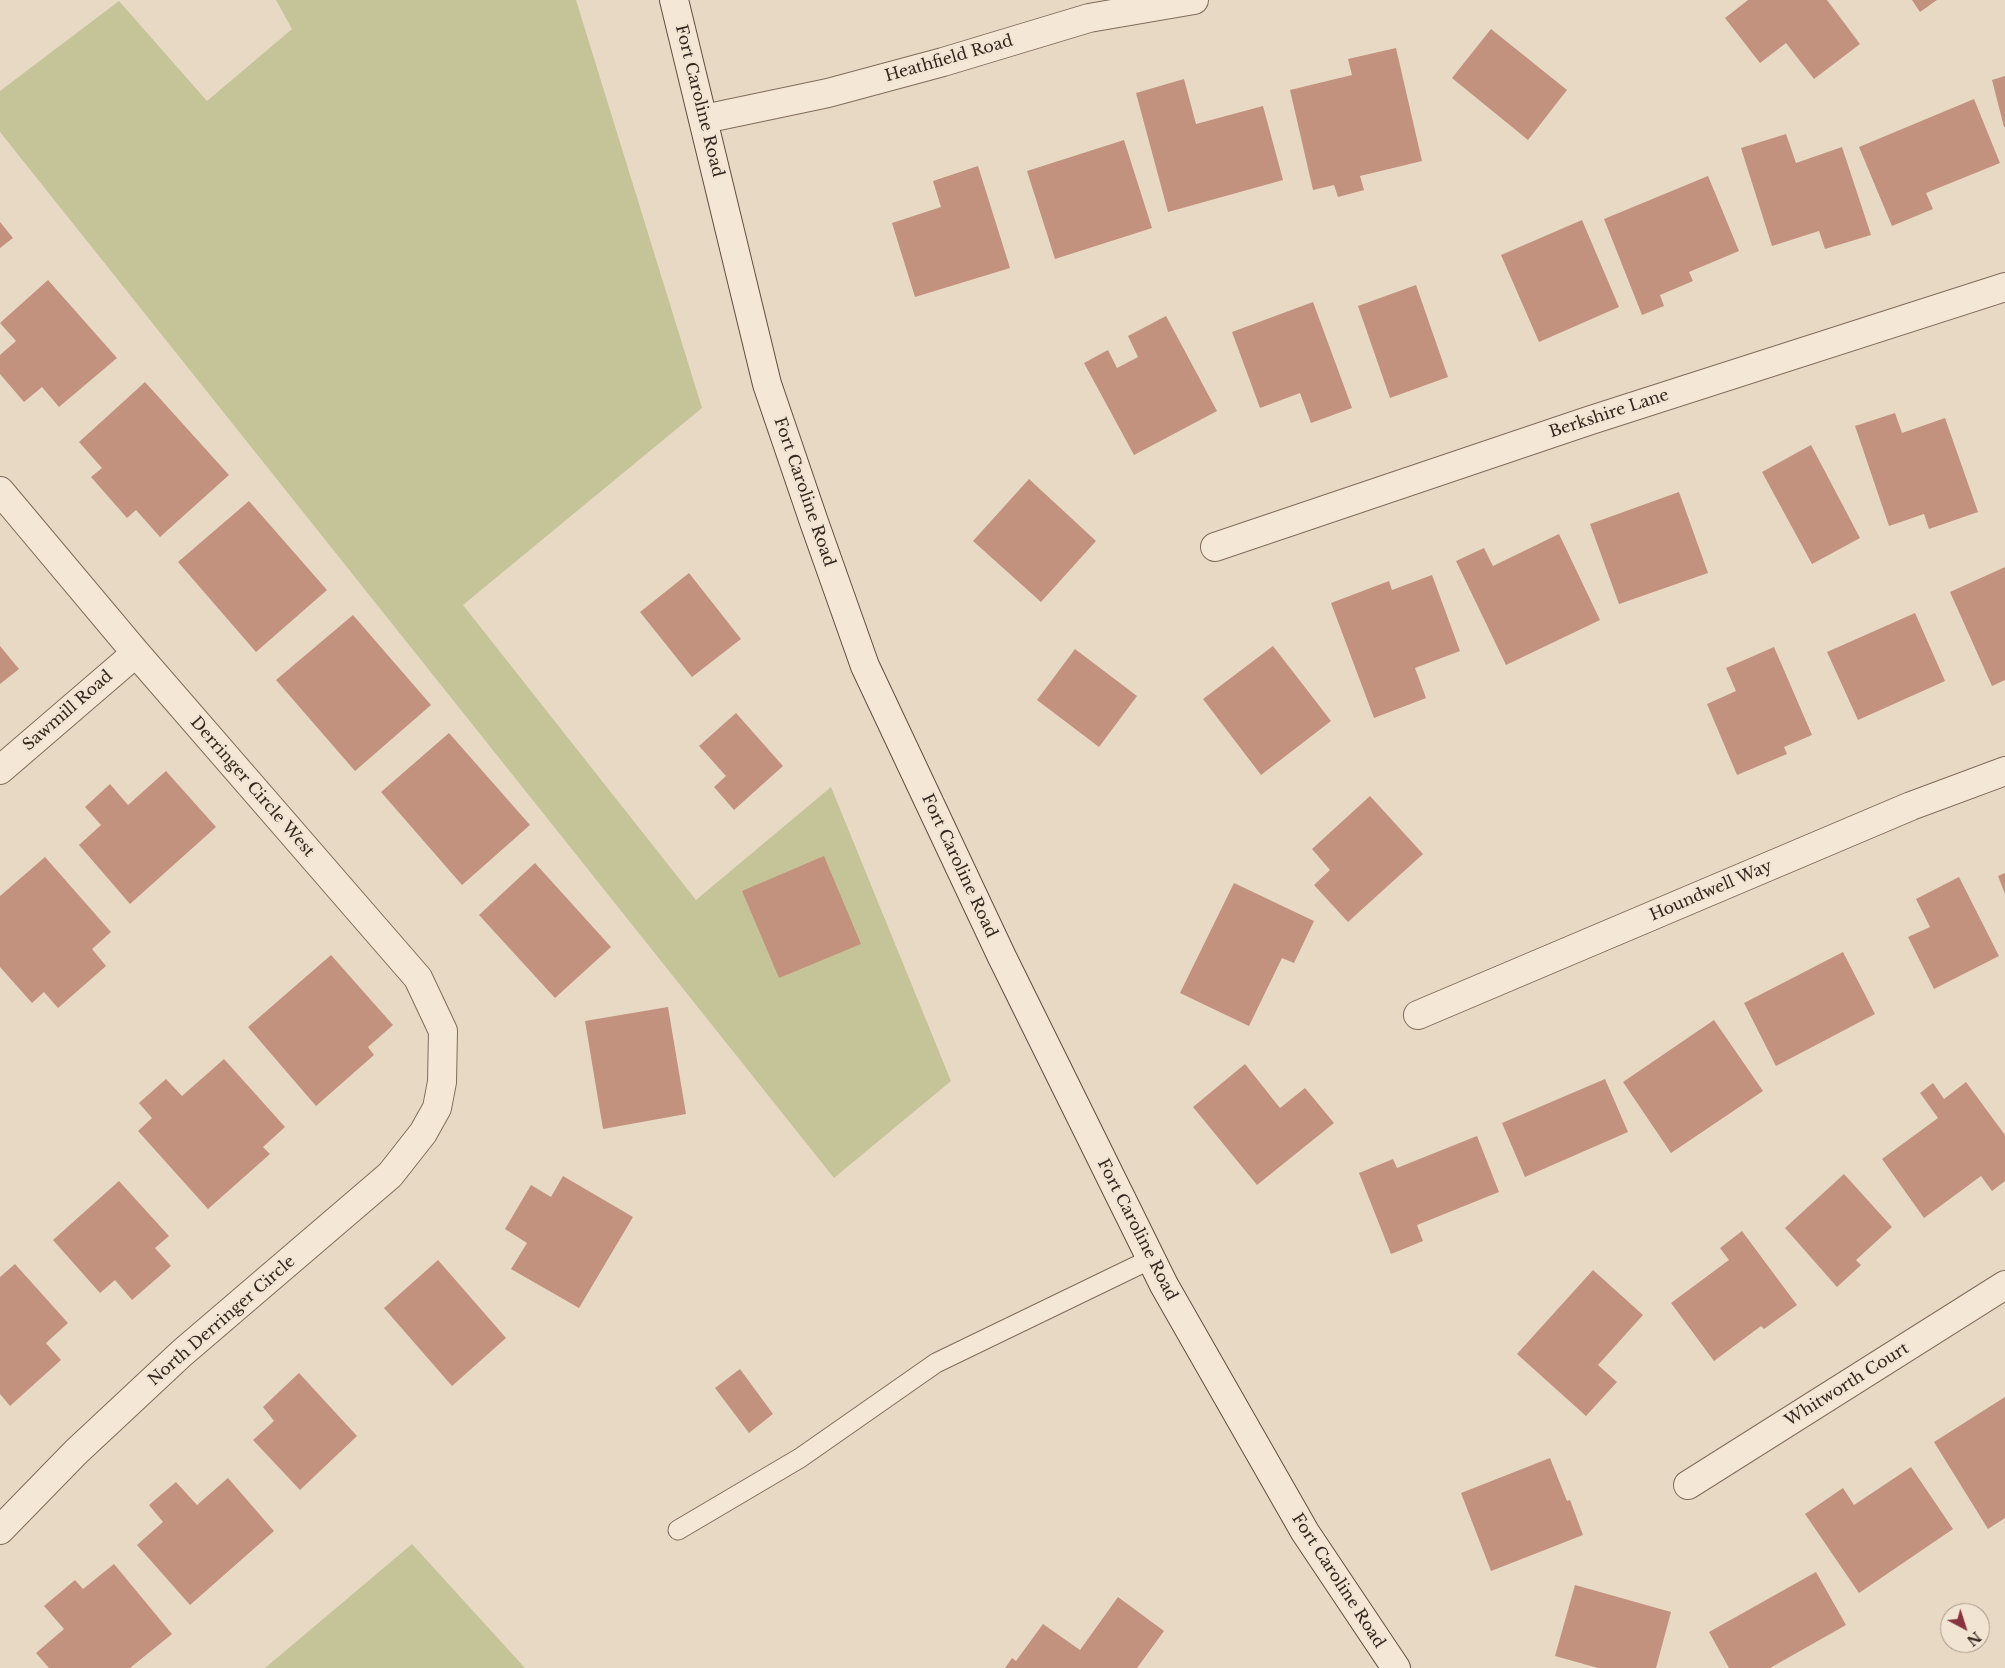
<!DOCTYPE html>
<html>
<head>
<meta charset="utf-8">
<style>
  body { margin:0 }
  #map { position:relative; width:2005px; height:1668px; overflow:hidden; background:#e8d9c4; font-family:"Libre Baskerville",serif }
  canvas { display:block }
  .north { position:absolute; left:1940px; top:1603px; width:50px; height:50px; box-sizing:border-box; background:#f1e4d2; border:1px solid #a5988a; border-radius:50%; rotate:140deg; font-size:14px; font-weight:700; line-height:20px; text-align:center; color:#32261f }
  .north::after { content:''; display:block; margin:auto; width:18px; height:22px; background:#88343f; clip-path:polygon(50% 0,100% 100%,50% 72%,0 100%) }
</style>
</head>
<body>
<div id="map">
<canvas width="2005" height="1668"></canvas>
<div class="north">N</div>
</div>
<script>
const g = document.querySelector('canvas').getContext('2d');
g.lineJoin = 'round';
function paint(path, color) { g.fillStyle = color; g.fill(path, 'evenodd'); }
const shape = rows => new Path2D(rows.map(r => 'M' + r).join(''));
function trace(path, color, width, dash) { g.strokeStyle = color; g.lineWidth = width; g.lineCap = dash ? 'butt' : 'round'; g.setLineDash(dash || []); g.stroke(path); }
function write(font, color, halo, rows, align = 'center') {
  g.font = font + ' "Libre Baskerville",serif'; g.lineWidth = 4.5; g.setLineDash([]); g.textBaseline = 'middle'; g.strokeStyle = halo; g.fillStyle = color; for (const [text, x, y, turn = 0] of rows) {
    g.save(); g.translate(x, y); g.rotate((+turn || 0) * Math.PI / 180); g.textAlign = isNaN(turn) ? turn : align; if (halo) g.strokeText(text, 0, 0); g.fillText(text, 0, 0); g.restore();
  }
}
paint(shape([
  [276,0,576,0,702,408,463,605,696,900,831,787,951,1081,834,1178,0,132,0,91,119,1,207,101,292,29],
  [412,1544,525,1668,265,1668]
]), '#c5c499');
paint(shape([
  [1748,0,1827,0,1860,44,1814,79,1786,43,1760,63,1725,18],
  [1912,0,1937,0,1920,12],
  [1491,29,1567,90,1528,140,1452,78],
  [1396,48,1422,161,1360,176,1364,190,1338,197,1334,185,1313,190,1290,90,1352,75,1348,59],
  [2005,76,2005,127,2004,127,1992,80],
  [1184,79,1196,124,1263,106,1283,180,1168,212,1136,93],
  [1974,99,2000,163,1926,193,1933,209,1892,226,1859,147],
  [1786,134,1796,163,1842,147,1871,235,1825,249,1819,231,1772,246,1741,148],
  [1124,140,1152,228,1055,259,1027,171],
  [978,166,1010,268,915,297,892,223,941,207,933,181],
  [1708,176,1739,251,1689,272,1693,281,1660,295,1664,306,1642,315,1604,219],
  [1582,220,1619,307,1539,342,1501,255],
  [0,222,13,238,0,248],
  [48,280,117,358,59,407,42,387,24,402,0,374,0,355,16,341,0,323],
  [1416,285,1448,377,1390,398,1358,306],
  [1313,302,1352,408,1311,423,1300,393,1260,408,1232,332],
  [1166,316,1217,411,1134,455,1084,363,1108,350,1117,368,1138,357,1128,336],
  [145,382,229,475,160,537,136,510,127,518,91,477,102,468,79,442],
  [1895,413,1902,433,1945,418,1978,512,1929,529,1924,514,1889,526,1855,426],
  [1811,445,1860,538,1812,564,1762,472],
  [1029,479,1096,541,1041,602,973,541],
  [1679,492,1708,573,1619,604,1590,524],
  [249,501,327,590,256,652,178,562],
  [1559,534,1600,620,1506,665,1456,561,1484,548,1493,566],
  [2005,567,2005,680,1992,686,1950,592],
  [689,573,741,639,692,677,640,612],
  [1432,575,1460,651,1415,668,1426,698,1374,718,1331,603,1389,581,1392,590],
  [1915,613,1945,681,1858,720,1827,652],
  [353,615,431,705,355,771,276,680],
  [0,646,19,669,0,684],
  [1273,646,1331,721,1261,775,1203,699],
  [1774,647,1812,735,1784,747,1787,754,1737,775,1707,704,1736,691,1726,668],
  [1075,649,1137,696,1099,747,1037,700],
  [736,713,783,766,734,810,714,787,726,776,699,746],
  [449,733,530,825,462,885,381,792],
  [166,771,216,827,130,904,79,845,101,825,85,807,110,784,128,805],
  [1370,796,1423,854,1348,922,1314,885,1330,870,1312,849],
  [824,856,861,944,779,978,742,891],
  [45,857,111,932,92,949,106,966,58,1008,44,992,32,1003,0,967,0,896],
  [535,863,611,947,555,998,479,915],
  [2005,873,2005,894,1998,876],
  [1959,877,1999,956,1934,989,1908,937,1930,927,1916,899],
  [1234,883,1314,921,1294,963,1282,958,1249,1026,1180,993],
  [1843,952,1875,1014,1776,1066,1744,1003],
  [331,955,393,1025,368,1047,374,1055,316,1106,248,1027],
  [668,1007,686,1114,603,1129,585,1021],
  [1714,1020,1763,1091,1671,1153,1623,1082],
  [224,1059,285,1127,263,1147,270,1154,208,1209,138,1131,152,1118,139,1103,166,1079,182,1096],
  [1245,1064,1280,1108,1305,1088,1334,1123,1257,1185,1193,1107],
  [1605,1079,1628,1132,1525,1177,1502,1123],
  [1966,1082,2005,1135,2005,1181,1992,1191,1981,1176,1924,1218,1882,1159,1938,1118,1920,1093,1933,1083,1944,1099],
  [1477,1136,1499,1192,1417,1225,1423,1241,1391,1254,1359,1173,1393,1159,1397,1168],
  [1844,1174,1892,1227,1856,1260,1861,1265,1837,1287,1785,1228],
  [563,1176,633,1217,579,1308,511,1269,527,1243,505,1229,531,1185,551,1197],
  [119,1181,169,1236,155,1248,171,1266,132,1300,115,1280,100,1293,53,1240],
  [1742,1231,1797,1305,1764,1329,1761,1326,1714,1361,1671,1303,1729,1260,1720,1248],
  [438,1260,506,1338,452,1386,384,1308],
  [15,1264,68,1323,46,1343,61,1360,10,1406,0,1394,0,1277],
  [1593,1270,1643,1315,1598,1365,1617,1382,1586,1416,1517,1354],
  [740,1369,773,1414,749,1433,715,1388],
  [299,1373,357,1436,300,1490,253,1440,274,1421,263,1407],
  [2005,1397,2005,1518,1988,1529,1934,1442],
  [1550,1458,1567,1501,1570,1500,1583,1535,1491,1571,1461,1493],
  [1911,1467,1953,1529,1859,1593,1805,1514,1843,1488,1854,1505],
  [228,1478,274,1531,190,1605,137,1545,163,1522,149,1505,176,1482,197,1505],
  [114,1564,172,1634,130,1668,49,1668,36,1653,64,1629,44,1606,75,1580,83,1589],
  [1816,1572,1846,1625,1770,1668,1729,1668,1709,1632],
  [1575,1585,1671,1612,1656,1668,1598,1668,1555,1656],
  [1118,1597,1164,1631,1137,1668,1005,1668,1012,1658,1016,1661,1043,1624,1080,1650]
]), '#c2927e');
const lane = shape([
  [678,1530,800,1458,936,1363,1151,1259]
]);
const street = shape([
  [704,119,828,93,943,62,1089,18,1194,0],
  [0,491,136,653,418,978,443,1031,442,1082,437,1108,423,1133,390,1175,182,1353,76,1452,0,1530],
  [1215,547,1588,421,2005,287],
  [0,770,136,653],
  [1418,1015,1911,806,2005,771],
  [1688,1485,2005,1285]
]);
const secondary = shape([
  [674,0,767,384,814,522,865,666,1002,957,1164,1285,1305,1532,1396,1668]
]);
trace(lane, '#806b5c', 21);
trace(street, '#806b5c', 30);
trace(secondary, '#624d40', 30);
trace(lane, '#f4e7d6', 19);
trace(street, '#f4e7d6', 28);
trace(secondary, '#f4e7d6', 28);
write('16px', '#32261f', '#f1e4d2', [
  ["Heathfield Road",949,59,-16],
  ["Fort Caroline Road",699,101,76],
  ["Berkshire Lane",1609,414,-18],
  ["Fort Caroline Road",804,492,71],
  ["Sawmill Road",68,711,-41],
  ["Derringer Circle West",252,787,49],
  ["Fort Caroline Road",959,866,65],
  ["Houndwell Way",1711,891,-23],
  ["Fort Caroline Road",1137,1230,63],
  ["North Derringer Circle",222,1321,-41],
  ["Whitworth Court",1847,1385,-32],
  ["Fort Caroline Road",1338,1581,57]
]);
</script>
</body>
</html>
